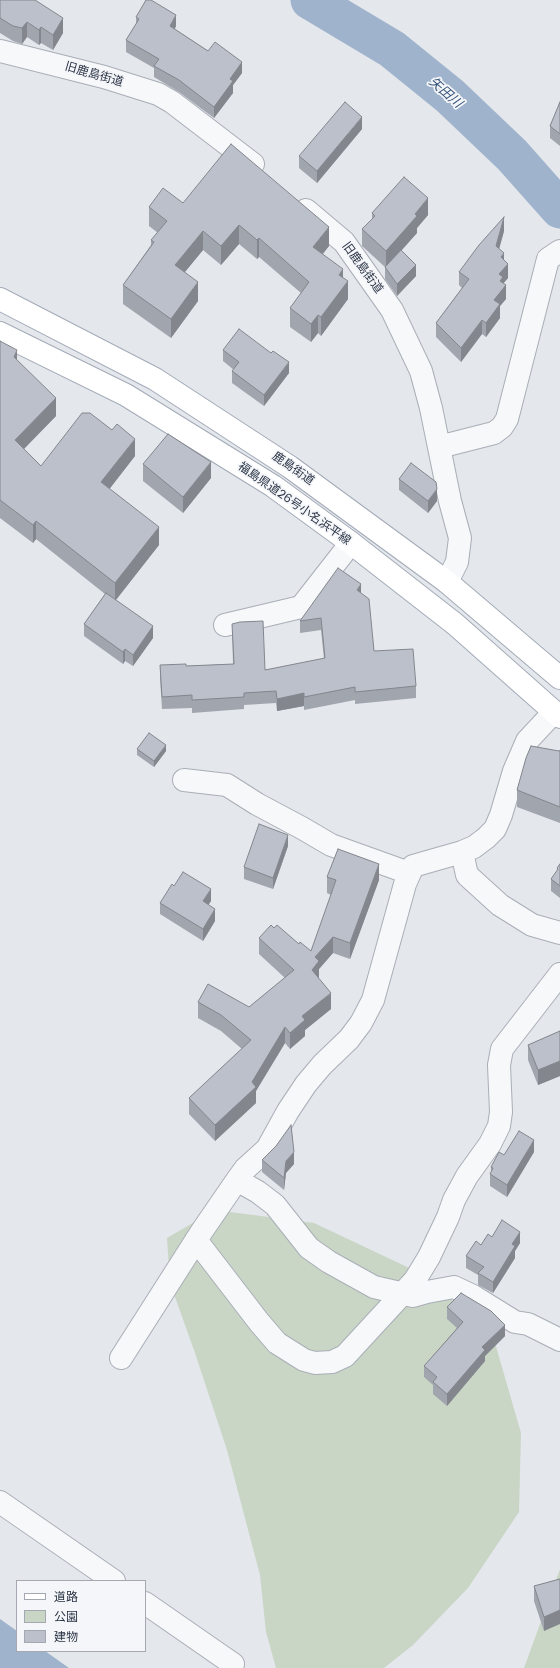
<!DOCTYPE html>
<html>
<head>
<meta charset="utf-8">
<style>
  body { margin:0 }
  #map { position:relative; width:560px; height:1668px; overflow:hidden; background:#e4e7ec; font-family:Poppins,"Noto Sans JP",sans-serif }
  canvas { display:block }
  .legend { position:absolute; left:16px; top:1580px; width:130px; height:72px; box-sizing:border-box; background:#f4f6f9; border:1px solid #a4a8b1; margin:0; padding:5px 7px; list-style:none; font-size:12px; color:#2b3445 }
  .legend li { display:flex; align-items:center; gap:8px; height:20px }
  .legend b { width:20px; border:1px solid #a4a8b1 }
</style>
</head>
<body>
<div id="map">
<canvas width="560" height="1668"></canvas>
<ul class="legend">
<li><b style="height:5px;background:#fff"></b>道路</li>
<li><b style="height:11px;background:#c9d6c5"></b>公園</li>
<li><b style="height:11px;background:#bbc0ca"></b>建物</li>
</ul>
</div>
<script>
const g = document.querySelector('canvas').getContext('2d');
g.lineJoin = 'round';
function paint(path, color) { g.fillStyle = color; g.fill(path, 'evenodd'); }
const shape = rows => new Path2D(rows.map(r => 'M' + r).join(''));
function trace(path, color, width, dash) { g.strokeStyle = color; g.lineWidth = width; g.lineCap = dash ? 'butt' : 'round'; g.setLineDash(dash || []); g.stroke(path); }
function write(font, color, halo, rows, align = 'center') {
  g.font = font + ' Poppins,"Noto Sans JP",sans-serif'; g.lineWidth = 3.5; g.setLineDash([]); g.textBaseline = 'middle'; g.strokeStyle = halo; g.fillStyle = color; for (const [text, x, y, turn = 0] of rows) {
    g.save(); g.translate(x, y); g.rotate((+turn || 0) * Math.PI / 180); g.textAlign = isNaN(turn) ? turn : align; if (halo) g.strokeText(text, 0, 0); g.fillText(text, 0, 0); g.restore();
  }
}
paint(shape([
  [215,1210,314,1223,422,1274,493,1336,521,1433,519,1512,468,1588,413,1645,384,1668,276,1668,266,1632,260,1575,227,1450,195,1353,170,1283,167,1238],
  [560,1569,560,1668,524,1668]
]), '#c9d6c5');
paint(shape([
  [0,1619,17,1631,17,1651,45,1651,69,1668,0,1668]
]), '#9fb4cc');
trace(shape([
  [310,0,392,49,450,96,512,155,560,209]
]), '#9fb4cc', 39);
const minor = shape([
  [0,51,104,77,158,94,172,102,253,164],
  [306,210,344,242,392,310,421,371,431,408,450,501,460,538,457,562,447,582],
  [439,447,494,433,502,427,507,419,548,259,560,251],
  [225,625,301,607,351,543],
  [184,780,227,785,257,804,302,828,331,845,409,873],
  [462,852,467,875,500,905,532,925,560,933],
  [237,1180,258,1192,275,1205,309,1248,329,1262,374,1287,413,1296,427,1292,454,1287,473,1296,515,1322,528,1324,560,1340],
  [196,1240,259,1322,277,1343,304,1360,315,1363,332,1362,345,1356,415,1280,429,1257,448,1217,454,1200,467,1176,490,1144,499,1126,501,1112,499,1065,502,1049,560,974],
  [121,1358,202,1231,237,1180,245,1169,267,1149,288,1111,306,1084,322,1065,349,1039,361,1023,373,1000,405,884,413,866,462,852,474,847,486,838,495,829,501,815,514,771,527,741,554,712],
  [0,1502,114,1581],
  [145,1603,233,1664]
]);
const major = shape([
  [0,299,155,379,290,467,447,582,560,678],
  [0,333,126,395,273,486,351,543,455,624,560,717]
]);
trace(minor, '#a9aeb7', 24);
trace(major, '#a3abb8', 24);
trace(minor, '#f7f8fa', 22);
trace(major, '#fff', 22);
paint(shape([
  [0,0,63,33,53,50,41,43,39,45,27,37,22,44,13,41,0,33],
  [136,17,176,26,175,29,242,73,233,85,233,93,214,118,179,92,154,77,154,68,126,52,126,40,136,24],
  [560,102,560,146,550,138,550,126],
  [362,129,317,183,299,168,299,156],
  [183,203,329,246,323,254,343,278,348,299,321,336,318,333,311,342,290,327,290,308,301,293,259,257,257,259,239,244,221,265,203,250,185,272,198,301,171,338,123,304,123,285,151,245,151,240,158,233,149,226,149,207],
  [372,213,428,215,417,228,417,233,401,250,416,276,397,296,385,279,385,267,362,246,362,229,372,219],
  [504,231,499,249,504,260,508,278,503,283,506,299,500,306,500,318,486,337,482,334,461,362,436,337,436,323,462,288,459,285,459,272],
  [0,341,17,360,56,416,24,449,41,466,135,456,109,489,159,545,116,600,153,638,133,666,125,661,123,664,84,636,84,624,105,594,36,539,33,543,0,518],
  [223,350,289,373,264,406,232,383,232,371,234,370,223,361],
  [143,464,211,478,183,513,143,481],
  [399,479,437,501,428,513,399,490],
  [361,593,374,651,416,686,416,698,355,704,355,700,304,710,304,706,277,711,276,703,244,705,244,709,192,713,192,708,162,709,160,678,160,665,186,666,233,664,232,624,265,670,324,659,321,630,300,633,300,621],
  [137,749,166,751,154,767,137,755],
  [560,750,560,823,517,807,517,790],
  [288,846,273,889,244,879,244,867],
  [560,864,560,898,551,891,551,879,557,871,557,868],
  [327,877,379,880,350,959,333,953,319,969,319,977,318,978,331,1009,305,1030,305,1036,290,1049,285,1043,256,1091,256,1103,215,1141,189,1114,189,1098,242,1049,221,1031,198,1018,198,1002,249,1007,285,978,259,954,259,938,274,928,299,944,311,951,331,895,327,893],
  [174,886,211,901,208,905,215,921,203,941,160,914,160,903],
  [560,1031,560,1076,538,1085,528,1060,528,1045],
  [534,1152,507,1197,490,1186,490,1174,491,1173,491,1167,504,1155],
  [262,1160,294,1164,286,1173,284,1190,262,1172],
  [492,1237,520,1243,515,1251,515,1258,493,1293,478,1285,478,1275,466,1268,466,1256],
  [447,1307,505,1336,485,1356,485,1361,447,1406,433,1394,433,1385,424,1377,424,1366,457,1328,447,1319],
  [560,1579,544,1631,534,1601,534,1586]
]), '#a1a5ae');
paint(shape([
  [176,15,176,26,170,37,170,26],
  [63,18,63,33,53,50,53,35],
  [27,22,27,37,22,44,22,28],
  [41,27,41,43,39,45,39,30],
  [242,62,242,73,233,85,233,93,214,118,214,107,230,79],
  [362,117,362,129,317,183,317,171],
  [428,198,428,215,417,228,417,233,386,268,386,251,415,214],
  [504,217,504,231,496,260,496,246],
  [239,225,239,244,221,265,221,246],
  [329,227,329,246,313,265,313,247],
  [203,231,203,250,175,284,175,265],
  [259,238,259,257,257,259,257,240],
  [504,253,504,267,501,257],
  [508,264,508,278,503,284,506,285,506,299,500,306,500,318,486,337,486,323,494,300,499,274],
  [416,265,416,276,397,296,397,284],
  [343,269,343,286,348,281,348,299,321,336,321,317,339,275],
  [198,282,198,301,171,338,171,319],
  [318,315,318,333,311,342,311,324],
  [482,320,482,334,461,362,461,348],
  [17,350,17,368,14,357],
  [289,362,289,373,264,406,264,395],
  [56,398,56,416,15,458,15,440],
  [135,439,135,456,101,500,101,482],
  [211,462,211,478,183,513,183,497],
  [437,489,437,501,428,513,428,501],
  [36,521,36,539,33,543,33,525],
  [159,527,159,545,115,601,115,583],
  [361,584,361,596,357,590],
  [153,626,153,638,133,666,133,655],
  [125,649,125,661,123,664,123,652],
  [304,693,304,706,277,711,277,699],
  [166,745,166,751,154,767,154,761],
  [288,835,288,846,273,889,273,878],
  [379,864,379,880,350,959,350,943],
  [211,889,211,901,203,913,203,901],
  [215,909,215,921,203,941,203,929],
  [333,937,333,953,319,969,319,977,312,986,312,970,315,957],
  [331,993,331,1009,305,1030,305,1036,290,1049,290,1033,302,1016],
  [285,1027,285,1043,256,1091,256,1103,215,1141,215,1125,252,1082],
  [560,1061,560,1076,538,1085,538,1070],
  [534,1140,534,1152,507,1197,507,1185],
  [294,1152,294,1164,286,1173,284,1190,284,1178,286,1161],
  [520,1232,520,1243,515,1251,515,1258,493,1293,493,1282,512,1244],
  [505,1325,505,1336,485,1356,485,1361,447,1406,447,1394,482,1347],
  [560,1610,560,1624,544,1631,544,1617]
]), '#83868d');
const building = shape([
  [0,0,35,0,63,18,53,35,41,27,39,30,27,22,22,28,13,26,0,18,0,0],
  [146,0,151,0,176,15,170,26,208,51,215,42,242,62,230,79,233,81,214,107,179,80,154,66,159,59,126,40,139,19,136,17,146,0],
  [345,102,362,117,317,171,299,156,345,102],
  [560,102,560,134,550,126,560,102],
  [231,144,329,227,313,247,343,269,339,275,348,281,321,317,318,315,311,324,290,308,309,282,259,238,257,240,239,225,221,246,203,231,175,265,198,282,171,319,123,285,154,242,151,240,167,221,149,207,163,188,183,203,231,144],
  [404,177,428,198,415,214,417,216,386,251,362,229,375,216,372,213,404,177],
  [504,217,496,246,504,253,501,257,508,264,499,274,503,277,500,281,506,285,494,300,500,304,486,323,482,320,461,348,436,323,469,279,459,272,479,245,504,217],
  [401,250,416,265,397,284,385,267,401,250],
  [239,329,271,353,273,351,289,362,264,395,232,371,239,362,223,350,239,329],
  [0,341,17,350,14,357,56,398,15,440,41,466,82,413,90,413,112,430,117,424,135,439,101,482,159,527,115,583,36,521,33,525,0,500,0,341],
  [168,434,211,462,183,497,143,464,168,434],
  [411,463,436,482,437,489,428,501,399,479,411,463],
  [338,568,361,584,357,590,369,599,374,651,413,649,416,686,355,692,355,687,304,697,304,693,277,699,276,691,244,693,244,697,192,700,192,695,162,697,160,665,186,664,186,666,234,664,232,624,240,622,263,621,265,670,325,658,321,618,300,621,338,568],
  [106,593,153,626,133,655,125,649,123,652,84,624,106,593],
  [149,733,166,745,154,761,137,749,149,733],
  [531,746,559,751,560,750,560,807,517,790,526,758,531,746],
  [259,824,288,835,273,878,244,867,259,824],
  [338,849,379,864,350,943,333,937,315,957,319,961,312,970,331,993,302,1016,305,1020,290,1033,285,1027,252,1082,256,1087,215,1125,189,1098,251,1040,221,1015,198,1002,208,984,249,1007,294,970,259,938,271,925,274,928,277,925,299,944,300,942,311,951,336,880,327,877,338,849],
  [560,864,560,886,551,879,558,869,557,868,560,864],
  [183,872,211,889,203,901,215,909,203,929,160,903,172,884,174,886,183,872],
  [560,1031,560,1061,538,1070,528,1045,560,1031],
  [291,1125,294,1152,286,1161,284,1178,262,1160,276,1146,291,1125],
  [519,1131,534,1140,507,1185,490,1174,493,1168,491,1167,499,1152,504,1155,519,1131],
  [502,1220,520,1232,512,1244,515,1246,493,1282,478,1273,484,1267,466,1256,476,1241,481,1245,488,1234,492,1237,502,1220],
  [461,1293,491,1311,505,1325,482,1347,485,1350,447,1394,433,1382,437,1377,424,1366,463,1322,447,1307,461,1293],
  [560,1579,560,1610,544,1617,534,1586,560,1579]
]);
paint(building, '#bbc0ca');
trace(building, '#83868d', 1);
write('12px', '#2b3445', '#f4f6f9', [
  ["旧鹿島街道",94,75,16],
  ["旧鹿島街道",362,268,54],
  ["鹿島街道",293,469,35],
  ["福島県道26号小名浜平線",294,504,35]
]);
write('italic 13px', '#34527a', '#f4f6f9', [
  ["矢田川",445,93,41]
]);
</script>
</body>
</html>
